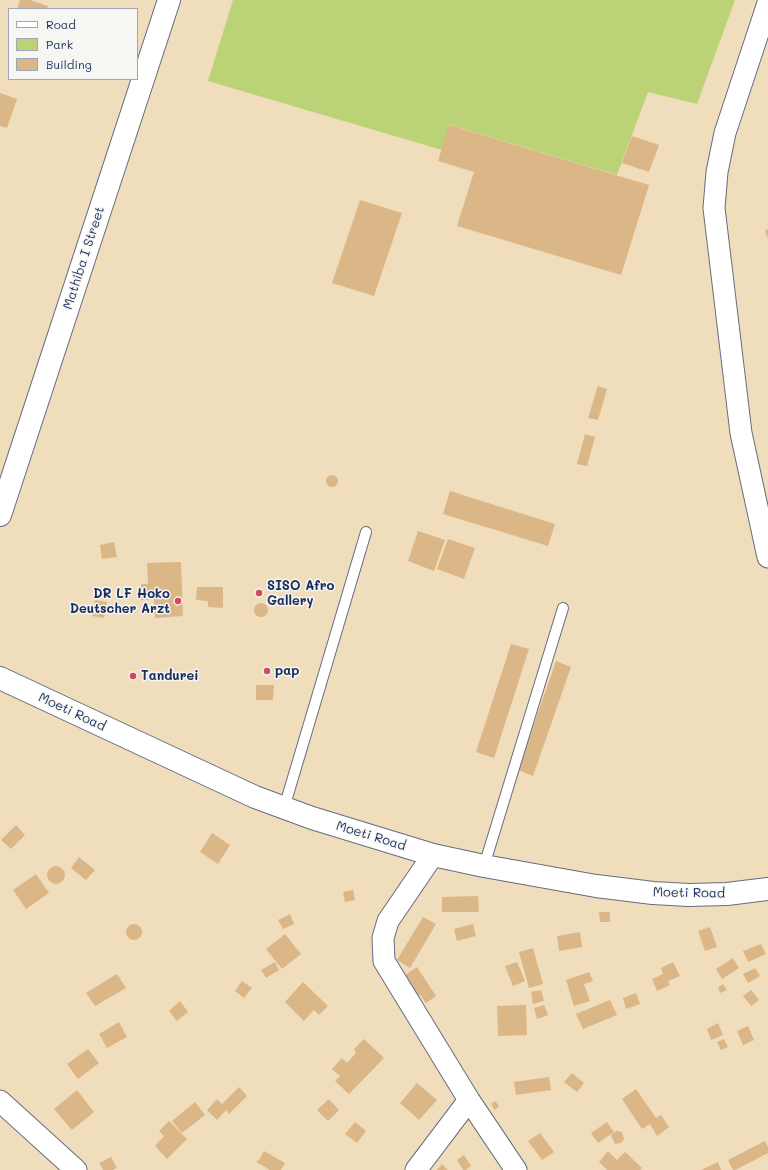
<!DOCTYPE html>
<html>
<head>
<meta charset="utf-8">
<style>
  body { margin:0 }
  #map { position:relative; width:768px; height:1170px; overflow:hidden; background:#f0ddbc; font-family:Mali,sans-serif }
  canvas { display:block }
  .legend { position:absolute; left:8px; top:8px; width:130px; height:72px; box-sizing:border-box; background:#f6f6f2; border:1px solid #9ea6b7; margin:0; padding:5px 7px; list-style:none; font-size:12px; color:#1b2f5e }
  .legend li { display:flex; align-items:center; gap:8px; height:20px }
  .legend b { width:20px; border:1px solid #9ea6b7 }
</style>
</head>
<body>
<div id="map">
<canvas width="768" height="1170"></canvas>
<ul class="legend">
<li><b style="height:5px;background:#fff"></b>Road</li>
<li><b style="height:11px;background:#bbd276"></b>Park</li>
<li><b style="height:11px;background:#dbb686"></b>Building</li>
</ul>
</div>
<script>
const g = document.querySelector('canvas').getContext('2d');
g.lineJoin = 'round';
function paint(path, color) { g.fillStyle = color; g.fill(path, 'evenodd'); }
const shape = rows => new Path2D(rows.map(r => 'M' + r).join(''));
function trace(path, color, width, dash) { g.strokeStyle = color; g.lineWidth = width; g.lineCap = dash ? 'butt' : 'round'; g.setLineDash(dash || []); g.stroke(path); }
function write(font, color, halo, rows, align = 'center') {
  g.font = font + ' Mali,sans-serif'; g.lineWidth = 3; g.setLineDash([]); g.textBaseline = 'middle'; g.strokeStyle = halo; g.fillStyle = color; for (const [text, x, y, turn = 0] of rows) {
    g.save(); g.translate(x, y); g.rotate((+turn || 0) * Math.PI / 180); g.textAlign = isNaN(turn) ? turn : align; if (halo) g.strokeText(text, 0, 0); g.fillText(text, 0, 0); g.restore();
  }
}
paint(shape([
  [233,0,735,0,697,104,648,92,617,175,450,125,442,150,208,81]
]), '#bbd276');
paint(shape([
  [20,0,30,0,48,6,47,9,17,9],
  [0,93,17,99,7,128,0,126],
  [449,125,649,185,621,275,457,226,474,172,438,161],
  [632,136,659,145,649,172,622,163],
  [360,200,402,213,374,296,332,283],
  [768,229,768,239,765,231],
  [598,386,607,389,598,420,588,418],
  [585,434,595,437,587,466,577,464],
  '326 481a6 6 0 1 1 12 0a6 6 0 1 1-12 0Z',
  [450,491,555,524,548,546,443,514],
  [418,531,445,540,434,571,408,561],
  [448,539,475,548,464,579,437,569],
  [114,542,117,557,102,559,100,545],
  [181,562,183,616,155,618,154,599,141,600,141,584,148,584,147,563],
  [197,587,223,587,223,608,208,607,208,601,196,600],
  [95,600,107,602,104,618,92,616],
  '254 610a7 7 0 1 1 14 0a7 7 0 1 1-14 0Z',
  [511,644,529,649,494,758,476,752],
  [556,661,571,667,533,776,518,770],
  [256,685,274,685,273,700,256,700],
  [16,825,25,835,11,849,1,840],
  [212,833,230,845,218,864,200,852],
  [79,857,95,870,86,880,71,868],
  '47 875a9 9 0 1 1 18 0a9 9 0 1 1-18 0Z',
  [36,874,49,893,26,909,13,890],
  [353,890,355,900,345,902,343,892],
  [478,896,479,912,442,912,442,897],
  [599,912,610,912,610,922,600,922],
  [290,914,294,924,283,929,278,920],
  [423,917,436,924,410,968,397,960],
  [473,924,476,936,457,941,454,929],
  '126 932a8 8 0 1 1 16 0a8 8 0 1 1-16 0Z',
  [710,927,717,947,705,951,698,931],
  [580,932,582,947,559,951,557,936],
  [285,934,301,954,282,969,266,949],
  [761,944,766,954,748,962,743,951],
  [533,948,543,984,529,988,519,952],
  [733,958,739,968,722,979,716,969],
  [275,962,279,970,266,978,261,970],
  [517,962,525,981,513,986,505,966],
  [673,962,680,976,668,981,670,985,657,991,652,979,663,974,661,968],
  [417,967,436,996,426,1003,420,995,415,996,409,986,411,984,405,975],
  [755,968,760,976,748,983,743,974],
  [589,972,593,981,584,984,590,1001,574,1006,566,980],
  [117,974,126,988,95,1006,86,993],
  [242,981,252,988,244,998,235,991],
  [303,982,328,1006,319,1015,314,1010,304,1021,285,1002],
  [723,984,727,990,720,993,718,987],
  [541,990,544,1001,533,1004,531,992],
  [751,990,759,1000,751,1006,743,996],
  [636,993,640,1004,626,1009,623,998],
  [610,1000,617,1015,583,1029,576,1014],
  [180,1001,188,1012,177,1021,169,1011],
  [526,1005,527,1035,498,1036,497,1006],
  [544,1005,548,1015,537,1019,534,1008],
  [119,1022,127,1037,107,1048,99,1034],
  [718,1023,723,1035,711,1040,707,1029],
  [748,1026,754,1040,743,1045,737,1031],
  [364,1039,384,1058,349,1094,335,1081,340,1076,332,1069,342,1058,347,1063,356,1053,354,1049],
  [724,1039,728,1047,721,1050,717,1042],
  [88,1049,99,1063,78,1079,67,1064],
  [572,1073,584,1083,577,1092,564,1082],
  [549,1077,551,1090,516,1095,514,1082],
  [417,1083,437,1100,419,1120,400,1103],
  [239,1087,247,1096,229,1114,226,1110,217,1120,207,1110,217,1099,222,1104],
  [636,1089,656,1118,661,1115,669,1127,657,1136,650,1124,642,1129,622,1099],
  [77,1090,94,1112,72,1130,54,1109],
  [329,1099,339,1110,328,1121,317,1110],
  [495,1101,499,1106,495,1110,491,1104],
  [195,1102,205,1115,182,1133,172,1121],
  [169,1121,187,1139,167,1159,155,1146,164,1136,159,1131],
  [355,1122,366,1131,357,1143,345,1134],
  [607,1122,614,1132,598,1143,591,1133],
  [616,1131,622,1132,624,1139,621,1143,615,1144,611,1135],
  [540,1133,554,1152,542,1160,528,1141],
  [765,1141,768,1147,768,1153,735,1170,733,1170,728,1160],
  [264,1151,285,1163,281,1170,270,1170,256,1162,259,1160],
  [608,1151,617,1160,625,1152,642,1168,640,1170,607,1170,599,1162],
  [464,1155,471,1166,466,1170,463,1170,457,1160],
  [111,1157,117,1168,112,1170,103,1170,99,1163],
  [718,1162,721,1170,701,1170],
  [442,1164,448,1170,437,1170]
]), '#dbb686');
const service = shape([
  [284,808,366,532],
  [484,866,563,608]
]);
const minor = shape([
  [768,3,725,133,717,172,714,208,741,433,768,557],
  [433,855,388,921,383,938,384,961,469,1100,516,1170],
  [0,1101,76,1170],
  [416,1170,469,1100]
]);
const tertiary = shape([
  [0,515,169,0],
  [0,678,255,797,312,818,433,855,484,866,596,886,653,893,689,895,727,894,768,889]
]);
trace(service, '#666c7f', 12);
trace(minor, '#666c7f', 23);
trace(tertiary, '#666c7f', 24);
trace(service, '#fff', 10);
trace(minor, '#fff', 21);
trace(tertiary, '#fff', 22);
for (const [x, y, r, color] of [
  [259,593,4,"#d1495b"],
  [178,601,4,"#d1495b"],
  [267,671,4,"#d1495b"],
  [133,676,4,"#d1495b"]
]) { const dot = new Path2D(); dot.arc(x, y, r, 0, 2 * Math.PI); g.fillStyle = color; g.fill(dot); trace(dot, '#f6f6f2', 1.5); }
write('13px', '#1b2f5e', '#f6f6f2', [
  ["Mathiba I Street",84,258,-72],
  ["Moeti Road",72,712,25],
  ["Moeti Road",371,836,17],
  ["Moeti Road",689,893,1]
]);
write('bold 13px', '#1b2f5e', '#f6f6f2', [
  ["SISO Afro",267,586],
  ["Gallery",267,601],
  ["DR LF Hoko",170,594,"right"],
  ["Deutscher Arzt",170,609,"right"],
  ["pap",275,671],
  ["Tandurei",141,676]
], 'left');
</script>
</body>
</html>
